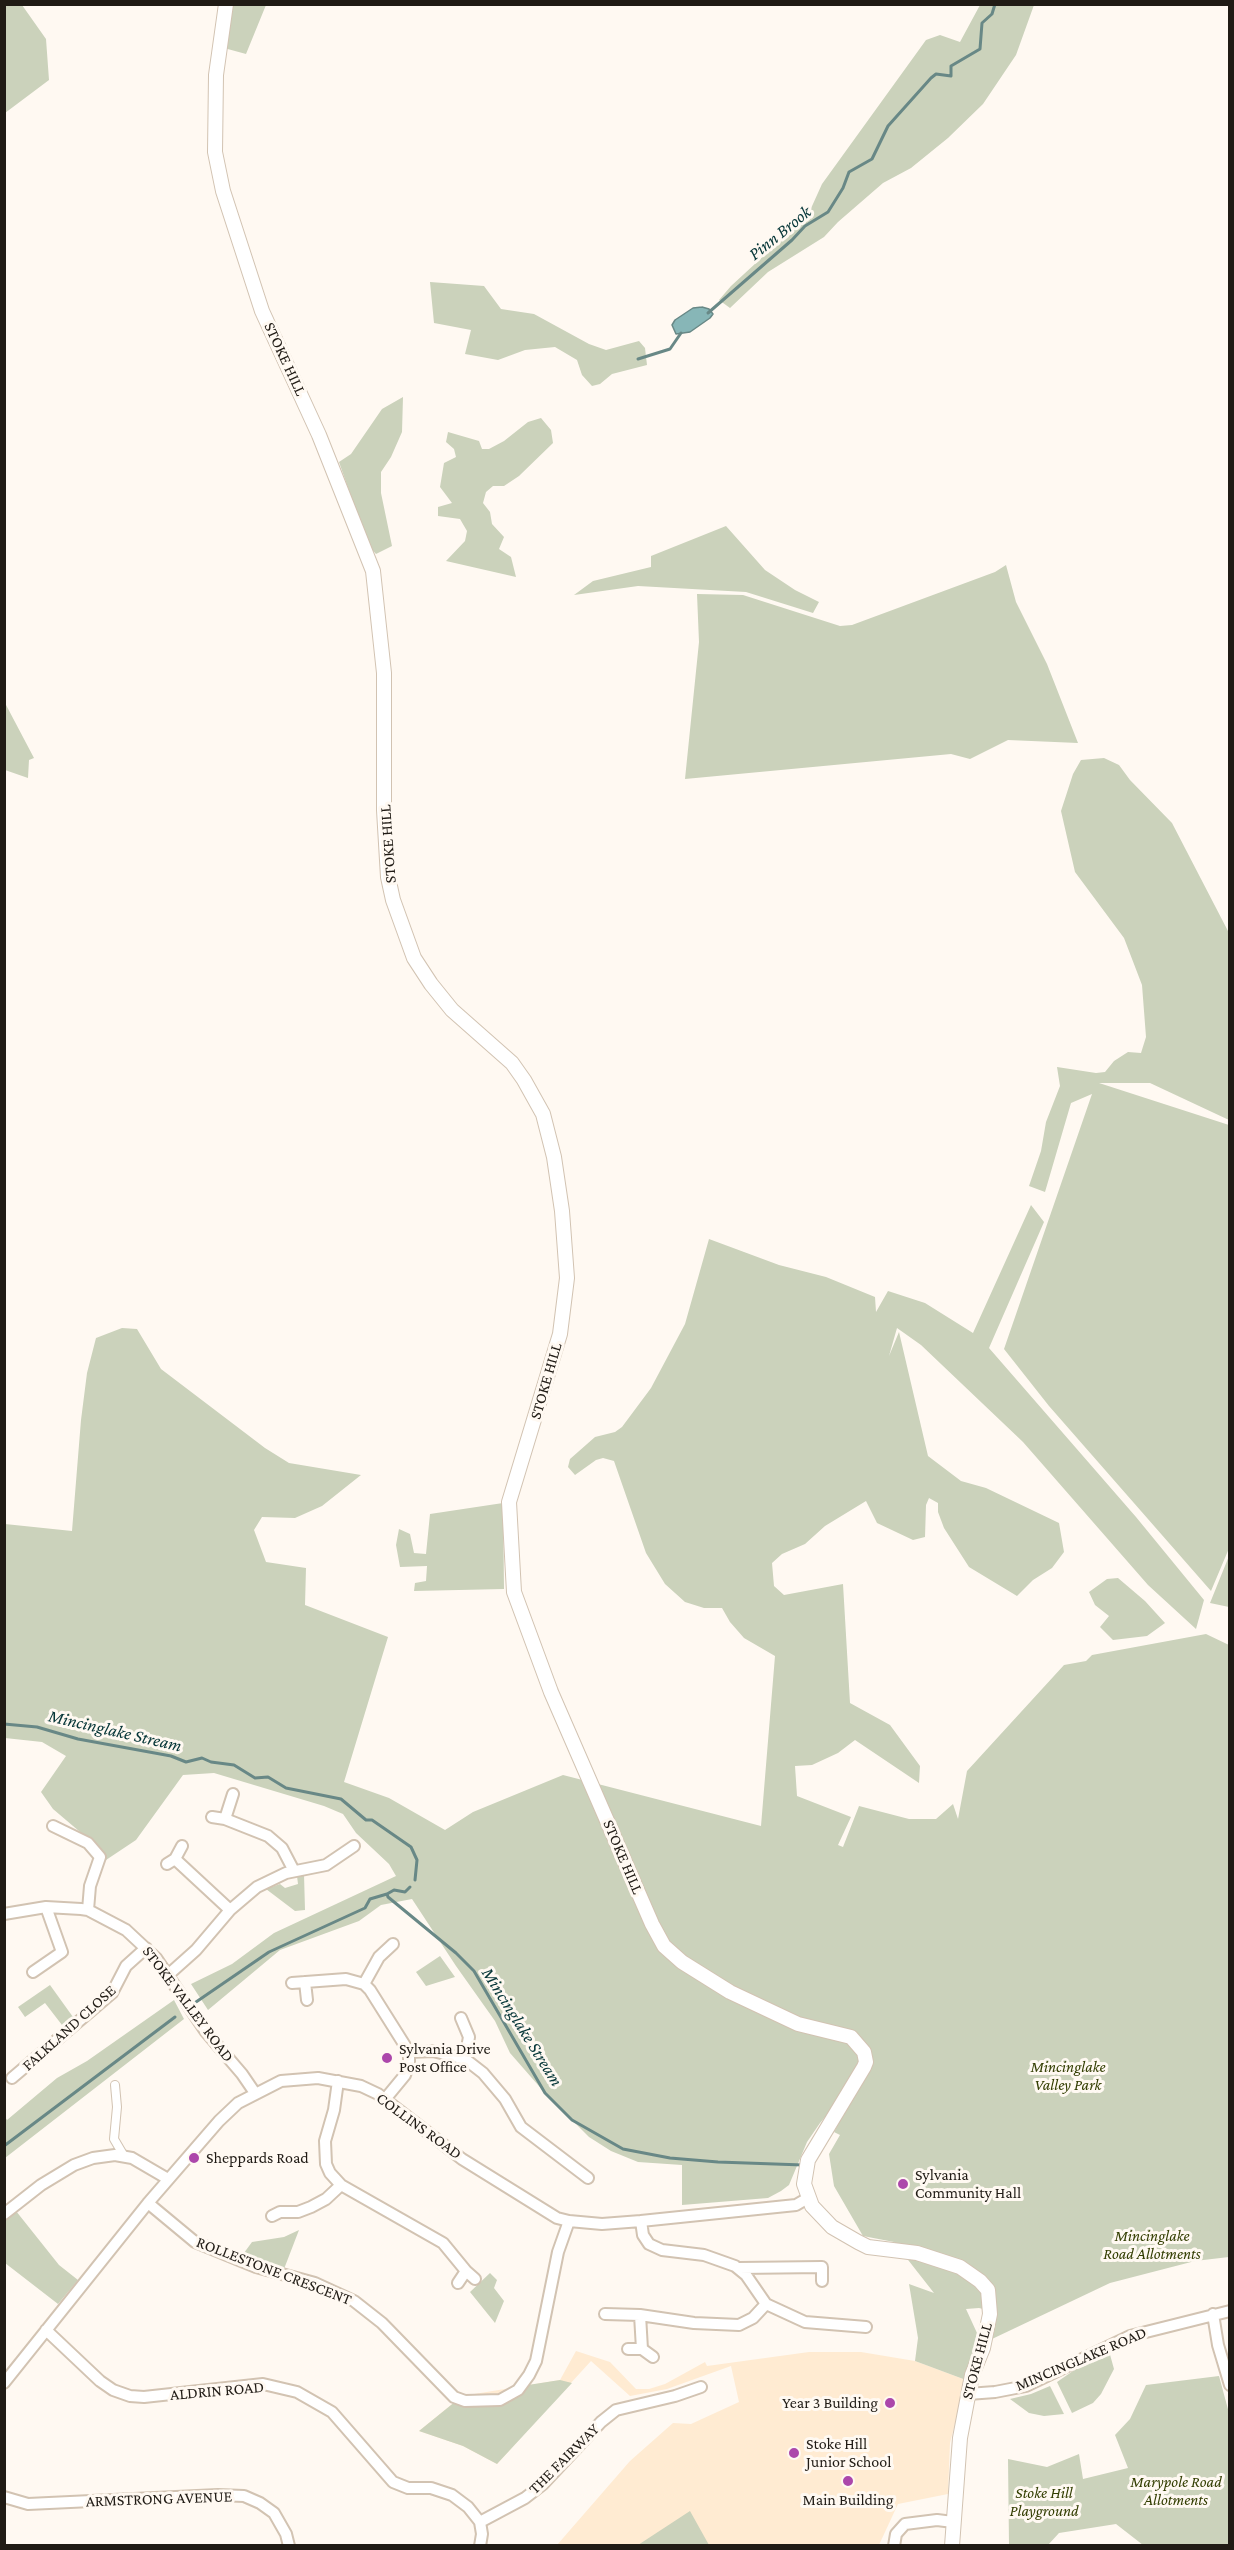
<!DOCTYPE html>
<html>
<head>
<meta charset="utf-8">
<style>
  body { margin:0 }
  #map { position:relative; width:1234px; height:2550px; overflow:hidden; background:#fff9f2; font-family:"Crimson Pro",serif }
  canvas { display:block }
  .frame { position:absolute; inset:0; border:6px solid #201b15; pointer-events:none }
</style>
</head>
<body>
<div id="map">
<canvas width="1234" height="2550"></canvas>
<div class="frame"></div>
</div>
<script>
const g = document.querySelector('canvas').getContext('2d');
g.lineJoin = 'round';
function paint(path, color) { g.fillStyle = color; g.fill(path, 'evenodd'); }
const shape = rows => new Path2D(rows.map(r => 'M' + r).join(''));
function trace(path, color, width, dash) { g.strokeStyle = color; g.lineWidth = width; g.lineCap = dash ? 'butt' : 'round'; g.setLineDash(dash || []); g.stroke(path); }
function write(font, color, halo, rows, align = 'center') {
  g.font = font + ' "Crimson Pro",serif'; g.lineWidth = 6; g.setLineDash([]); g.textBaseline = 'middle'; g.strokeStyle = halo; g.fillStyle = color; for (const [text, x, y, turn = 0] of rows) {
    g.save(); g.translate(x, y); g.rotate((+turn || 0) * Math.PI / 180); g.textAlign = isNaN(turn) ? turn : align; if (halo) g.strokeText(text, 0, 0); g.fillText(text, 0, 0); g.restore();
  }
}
paint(shape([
  [576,2351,610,2362,636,2389,649,2389,665,2384,705,2362,707,2366,809,2352,861,2352,915,2361,966,2380,950,2443,948,2494,898,2504,879,2545,557,2545,630,2461,673,2423,691,2424,739,2402,731,2366,667,2389,630,2396,591,2361,497,2464,463,2446,419,2431,462,2396,560,2380]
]), '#ffebd2');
paint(shape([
  [5,4,22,5,46,39,49,80,5,113],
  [230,5,266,5,246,54,224,48],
  [980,5,1034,5,1016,55,983,104,948,138,911,168,883,183,838,222,824,237,768,272,730,308,719,300,731,286,808,215,822,184,926,40,940,35,960,42],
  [430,282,484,286,501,309,534,314,589,344,606,350,639,341,645,348,647,365,612,374,600,384,592,386,582,375,577,360,555,347,525,350,498,360,465,354,471,330,434,323],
  [403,397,402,432,391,457,381,472,381,493,392,546,376,554,368,545,339,462,351,454,382,409],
  [541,418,551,430,553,443,519,476,504,486,493,486,486,492,483,503,490,512,492,524,504,537,499,549,511,557,516,577,446,561,465,541,467,531,460,519,438,516,438,507,452,503,440,487,444,463,456,457,454,449,446,442,448,432,479,441,482,449,489,449,504,441,528,422],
  [726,526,765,570,795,590,819,602,813,613,746,592,638,586,574,595,593,581,651,567,651,556],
  [1006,565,1016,602,1047,664,1078,743,1008,740,970,759,951,754,685,779,699,642,697,594,743,595,840,626,852,625,995,572],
  [5,703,34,758,29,760,28,778,5,770],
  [1104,758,1119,765,1130,780,1172,823,1229,933,1229,1120,1150,1083,1099,1083,1229,1125,1230,1546,1211,1591,1049,1406,1004,1349,1092,1094,1071,1103,1045,1192,1029,1186,1041,1151,1046,1122,1060,1086,1057,1067,1096,1073,1105,1072,1114,1061,1128,1052,1141,1053,1146,1037,1142,985,1124,938,1075,872,1061,811,1073,774,1081,760],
  [1031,1205,1044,1222,989,1348,1136,1517,1204,1600,1196,1629,1148,1585,1023,1442,921,1345,897,1328,889,1356,899,1332,928,1456,961,1481,986,1488,1059,1523,1064,1552,1052,1568,1033,1580,1017,1596,969,1567,944,1528,938,1512,938,1503,929,1498,926,1505,925,1537,913,1540,877,1523,866,1501,825,1526,805,1544,782,1554,772,1563,774,1586,784,1595,843,1584,850,1703,890,1725,920,1766,919,1783,855,1740,838,1753,812,1765,795,1766,797,1796,851,1817,838,1845,843,1847,859,1806,909,1819,936,1819,953,1804,958,1819,967,1771,1064,1665,1086,1661,1092,1655,1206,1634,1229,1645,1229,2257,1195,2261,1110,2283,992,2339,995,2312,979,2308,966,2309,977,2333,966,2380,915,2361,918,2338,909,2284,934,2293,894,2242,863,2236,834,2186,829,2154,840,2135,834,2132,871,2063,820,2123,807,2142,789,2185,781,2191,768,2198,682,2205,682,2165,638,2162,611,2151,589,2137,545,2093,510,2053,495,2021,456,1966,412,1899,381,1905,359,1921,280,1950,208,2010,191,1984,232,1964,274,1933,396,1876,389,1864,356,1833,343,1814,324,1806,214,1773,183,1775,136,1840,106,1860,86,1837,53,1809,41,1792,66,1756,42,1742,5,1738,5,1524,72,1531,81,1420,87,1373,96,1338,122,1328,137,1329,161,1369,265,1448,289,1463,361,1475,322,1506,295,1518,262,1517,254,1530,266,1562,306,1568,305,1605,388,1637,344,1782,389,1798,445,1830,473,1812,563,1775,761,1826,775,1656,744,1638,730,1622,722,1608,704,1608,685,1602,665,1584,646,1553,614,1461,603,1458,596,1460,575,1475,568,1467,570,1459,595,1437,615,1432,622,1427,651,1388,685,1324,709,1239,779,1265,826,1277,875,1297,876,1312,888,1291,925,1303,973,1333],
  [503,1503,504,1589,414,1591,415,1583,426,1581,427,1566,400,1567,396,1545,399,1529,410,1534,414,1553,426,1554,430,1514],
  [1229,1556,1229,1607,1210,1603],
  [1118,1578,1145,1601,1165,1623,1147,1636,1113,1640,1100,1627,1109,1616,1095,1605,1089,1592,1107,1579],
  [304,1874,305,1910,295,1911,266,1889,280,1884,285,1888,298,1884,297,1876],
  [440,1956,455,1977,426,1986,416,1972],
  [50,1985,73,2017,62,2025,45,2003,25,2017,18,2007],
  [174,2000,184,2019,5,2158,5,2117,7,2120,57,2078,87,2061],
  [16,2211,59,2265,78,2280,58,2304,5,2263,4,2220],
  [299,2230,284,2269,241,2257,252,2242,284,2237],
  [490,2273,497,2280,494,2288,504,2301,495,2323,470,2292],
  [1109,2351,1114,2369,1101,2394,1093,2403,1072,2413,1057,2382,1086,2362],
  [1219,2376,1229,2413,1229,2545,1143,2545,1116,2524,1059,2533,1048,2545,1009,2545,1008,2459,1047,2467,1079,2454,1083,2479,1128,2468,1115,2435,1130,2419,1146,2385],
  [560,2380,572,2383,497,2464,463,2446,419,2431,456,2401,474,2403,528,2385],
  [1050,2386,1064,2414,1044,2416,1029,2413,1010,2399,1031,2394],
  [690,2511,709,2545,638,2545]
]), '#cbd2bb');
const water = shape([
  [702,307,709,309,713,314,710,318,690,332,676,334,672,325,675,320,693,308,702,307]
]);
paint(water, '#87b6b7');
trace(water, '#688886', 1.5);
trace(shape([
  [708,313,792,240,805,226,828,212,843,188,849,172,872,159,888,126,931,78,936,74,951,76,951,66,980,49,982,23,992,14,995,4],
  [638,359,670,349,681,333],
  [4,1724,37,1727,78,1739,171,1756,186,1762,202,1758,211,1762,234,1765,255,1778,268,1777,286,1788,341,1799,366,1820,372,1820,411,1847,417,1860,415,1880],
  [410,1887,405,1892,394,1890,387,1894,388,1897,456,1953,474,1971,545,2093,572,2120,623,2149,670,2158,718,2162,803,2165],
  [196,2002,269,1952,365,1908,370,1899,387,1894],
  [4,2146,175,2017]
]), '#688886', 3);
const pedestrian = shape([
  [115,2085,117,2107,114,2139,124,2156]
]);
const minor = shape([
  [212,1817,225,1819,268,1836,282,1848,294,1871],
  [225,1819,233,1794],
  [53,1826,88,1843,100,1857,90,1886,88,1910],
  [175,1859,182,1846],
  [167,1864,175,1859,230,1910],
  [4,1914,46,1907,81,1909,88,1910,126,1930,156,1958,206,2032,242,2074,255,2093],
  [33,1972,62,1952,46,1907],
  [168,1975,196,1950,230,1910,257,1887,286,1873,326,1865,354,1846],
  [305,1982,307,2000],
  [292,1983,346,1979,364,1984,370,1990,409,2052,409,2063,405,2075,386,2098],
  [364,1984,379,1957,393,1944],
  [461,2018,469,2037,465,2059],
  [409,2052,433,2051,465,2059,483,2073,505,2099,521,2127,588,2178],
  [12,2078,112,1993,126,1966,146,1948],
  [338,2081,334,2110,325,2141,326,2164,330,2173,341,2185,443,2243,466,2271,475,2279],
  [148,2203,195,2242,256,2267,315,2283,354,2301,382,2323,454,2397,465,2401,500,2400,518,2390,529,2375,536,2361,558,2252,569,2221],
  [4,2214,41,2185,74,2165,93,2158,115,2155,132,2158,168,2179],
  [272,2216,280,2212,298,2212,311,2207,326,2199,341,2185],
  [641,2221,643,2235,649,2244,662,2250,704,2255,735,2266,746,2275,766,2304,805,2322,866,2327],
  [739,2268,822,2267,822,2281],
  [458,2283,466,2271],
  [605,2314,640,2315],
  [1213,2314,1218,2345,1230,2385],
  [46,2330,100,2381,113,2390,130,2396,144,2397,263,2384,297,2392,332,2412,393,2482,408,2488,431,2488,452,2495,468,2507,480,2522,482,2534,480,2546],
  [628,2349,642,2349],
  [653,2357,642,2349,640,2315,694,2323,739,2325,753,2318,766,2304],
  [4,2383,148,2203,219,2121,238,2103,281,2081,318,2078,361,2086,378,2094,462,2159,557,2218,569,2221,602,2224,641,2221,796,2205,808,2198],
  [968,2394,995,2392,1026,2386,1130,2336,1230,2311],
  [4,2497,28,2504,218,2495,244,2496,260,2503,274,2513,286,2534,289,2546],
  [480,2522,525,2498,543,2484,601,2422,616,2410,675,2396,701,2387],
  [894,2546,896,2534,905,2524,937,2520,953,2522]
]);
const tertiary = shape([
  [226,4,216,75,215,152,223,191,262,311,319,435,373,571,384,673,384,810,388,877,393,900,414,958,431,984,452,1010,512,1063,524,1080,543,1114,554,1157,562,1211,567,1278,560,1334,509,1502,514,1592,551,1692,652,1924,664,1946,682,1962,730,1992,798,2024,851,2037,864,2052,866,2062,864,2067,808,2160,804,2184,812,2206,832,2227,858,2242,868,2247,917,2253,960,2267,980,2281,988,2290,990,2314,983,2348,972,2375,960,2438,952,2546]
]);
trace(pedestrian, '#d2c3b2', 10);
trace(minor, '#d2c3b2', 14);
trace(tertiary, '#d2c3b2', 16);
trace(pedestrian, '#fff', 8);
trace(minor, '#fff', 10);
trace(tertiary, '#fff', 14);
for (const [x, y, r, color] of [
  [387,2058,6,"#ac47ab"],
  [194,2158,6,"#ac47ab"],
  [903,2184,6,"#ac47ab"],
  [890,2403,6,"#ac47ab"],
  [794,2453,6,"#ac47ab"],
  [848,2481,6,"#ac47ab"]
]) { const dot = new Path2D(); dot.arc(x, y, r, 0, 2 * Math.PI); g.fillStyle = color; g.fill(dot); trace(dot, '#fff9f2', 2); }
write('16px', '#201b15', '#fff9f2', [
  ["STOKE HILL",285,359,65],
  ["STOKE HILL",388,844,-94],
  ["STOKE HILL",546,1381,-74],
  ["STOKE HILL",623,1857,67],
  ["STOKE VALLEY ROAD",188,2004,53],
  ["FALKLAND CLOSE",69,2028,-42],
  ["COLLINS ROAD",419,2126,36],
  ["ROLLESTONE CRESCENT",274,2271,21],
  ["MINCINGLAKE ROAD",1081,2359,-23],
  ["STOKE HILL",977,2361,-75],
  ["ALDRIN ROAD",217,2391,-5],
  ["THE FAIRWAY",564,2459,-45],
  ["ARMSTRONG AVENUE",159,2499,-2]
]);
write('16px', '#201b15', '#fff9f2', [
  ["Sylvania Drive",399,2049],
  ["Post Office",399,2067],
  ["Sheppards Road",206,2158],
  ["Sylvania",915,2175],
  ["Community Hall",915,2193],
  ["Year 3 Building",878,2403,"right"],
  ["Stoke Hill",806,2444],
  ["Junior School",806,2462],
  ["Main Building",848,2500,"center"]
], 'left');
write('italic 16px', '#333e02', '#fff9f2', [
  ["Mincinglake",1068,2067],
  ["Valley Park",1068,2085],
  ["Mincinglake",1152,2236],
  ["Road Allotments",1152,2254],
  ["Marypole Road",1176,2482],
  ["Allotments",1176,2500],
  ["Stoke Hill",1044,2493],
  ["Playground",1044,2511]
]);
write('italic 18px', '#053537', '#fff9f2', [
  ["Pinn Brook",780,233,-39],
  ["Mincinglake Stream",115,1731,13],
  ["Mincinglake Stream",522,2027,58]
]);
</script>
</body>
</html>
